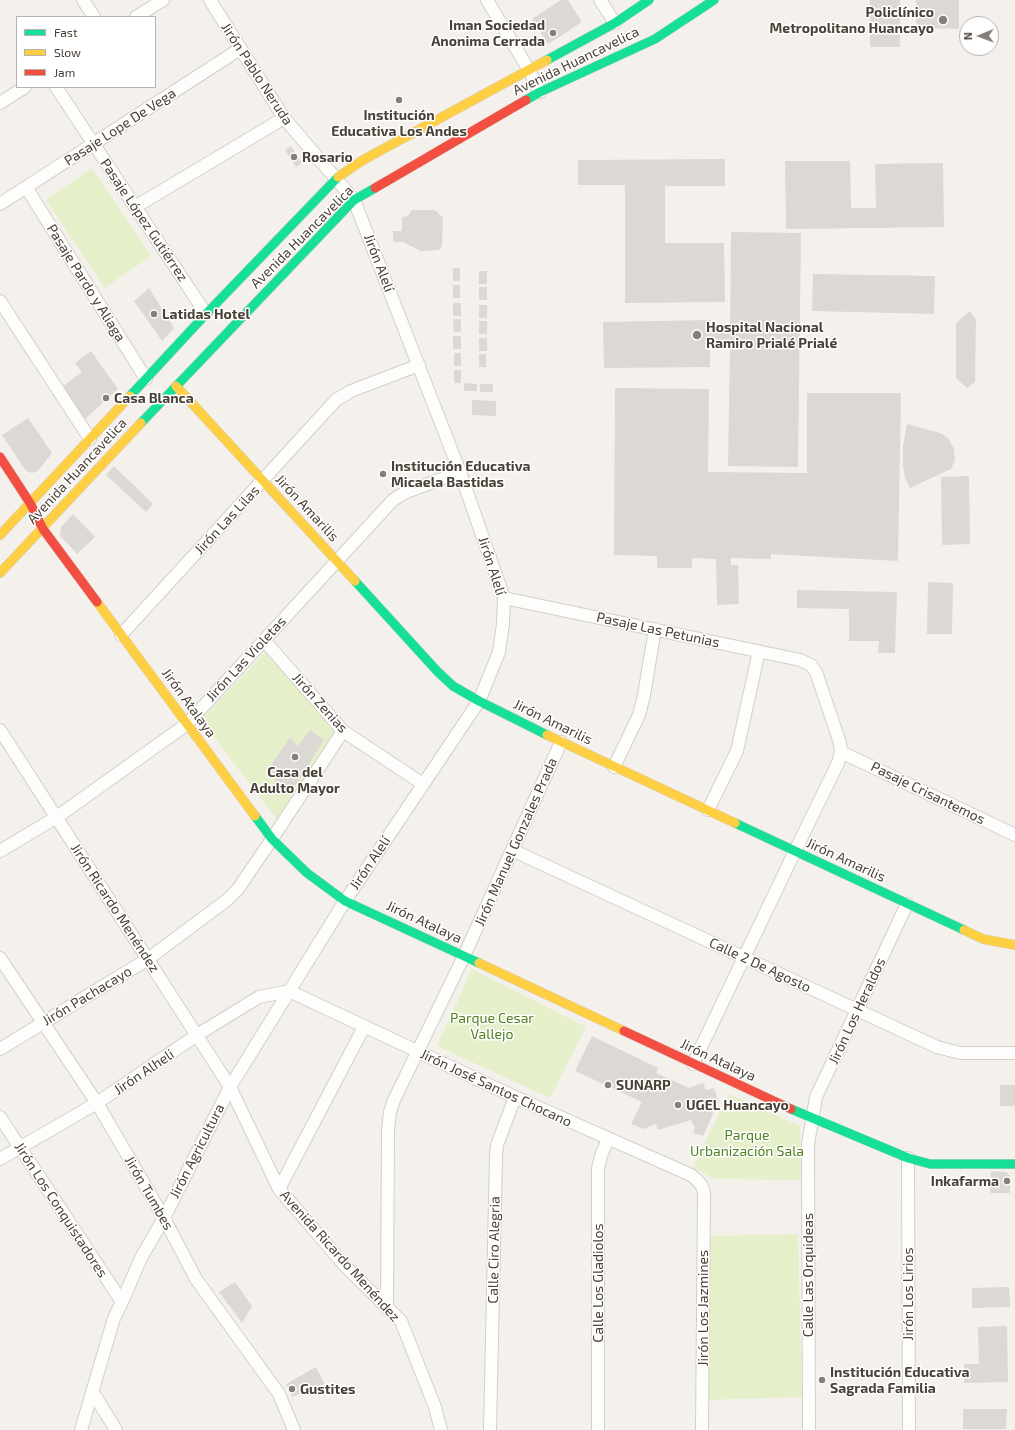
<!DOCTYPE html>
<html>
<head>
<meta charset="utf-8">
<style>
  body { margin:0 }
  #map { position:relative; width:1015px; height:1430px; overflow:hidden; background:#f4f1ed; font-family:"Exo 2",sans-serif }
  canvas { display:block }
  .legend { position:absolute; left:16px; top:16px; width:140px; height:72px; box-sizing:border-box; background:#fff; border:1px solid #b7b3af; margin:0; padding:5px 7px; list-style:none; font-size:12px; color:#4c4137 }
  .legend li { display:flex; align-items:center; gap:8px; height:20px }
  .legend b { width:20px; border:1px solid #b7b3af }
  .north { position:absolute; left:959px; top:16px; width:40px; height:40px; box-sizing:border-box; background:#fff; border:1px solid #b7b3af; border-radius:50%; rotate:269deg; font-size:11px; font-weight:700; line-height:16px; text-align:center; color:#4c4137 }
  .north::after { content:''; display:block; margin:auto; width:14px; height:18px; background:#877f77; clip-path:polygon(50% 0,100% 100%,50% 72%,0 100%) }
</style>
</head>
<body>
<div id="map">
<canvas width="1015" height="1430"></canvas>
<ul class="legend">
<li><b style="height:5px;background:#16e098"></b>Fast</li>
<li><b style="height:5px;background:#ffcf43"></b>Slow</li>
<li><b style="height:5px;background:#f24e42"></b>Jam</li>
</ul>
<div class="north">N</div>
</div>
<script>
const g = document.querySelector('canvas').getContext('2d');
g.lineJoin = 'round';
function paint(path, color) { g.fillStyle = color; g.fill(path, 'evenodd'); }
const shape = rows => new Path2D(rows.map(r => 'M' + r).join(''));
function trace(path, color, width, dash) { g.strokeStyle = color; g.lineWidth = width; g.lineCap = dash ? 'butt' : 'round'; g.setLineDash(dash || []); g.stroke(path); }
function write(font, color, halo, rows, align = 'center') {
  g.font = font + ' "Exo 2",sans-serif'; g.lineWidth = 3; g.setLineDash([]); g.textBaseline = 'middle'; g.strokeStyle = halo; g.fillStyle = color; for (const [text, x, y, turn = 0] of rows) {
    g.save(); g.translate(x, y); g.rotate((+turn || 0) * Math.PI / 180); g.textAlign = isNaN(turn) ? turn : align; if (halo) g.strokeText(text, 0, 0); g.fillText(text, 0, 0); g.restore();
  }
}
paint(shape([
  [92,168,151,256,105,288,46,200],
  [267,650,334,732,278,821,201,720],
  [472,969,586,1027,550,1098,437,1046],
  [729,1094,800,1126,801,1180,713,1179,693,1167],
  [798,1234,802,1397,707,1400,708,1236]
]), '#e5f0cb');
paint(shape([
  [561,0,568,0,582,22,548,44,532,19],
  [870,0,900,0,900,47,870,47],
  [916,0,959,0,959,29,916,28],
  [291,146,302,163,296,167,285,150],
  [725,159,725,186,665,186,665,243,724,243,725,302,625,303,625,185,578,185,578,160],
  [785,161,850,161,851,208,876,208,875,164,943,163,944,227,786,229],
  [412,210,435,210,443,218,442,246,439,250,421,251,403,242,393,242,393,231,402,231,402,217,408,216],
  [731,232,801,233,798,467,728,466,730,344,710,344,710,367,604,368,603,322,711,320,712,332,730,332],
  [453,268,460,268,460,281,453,281],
  [479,271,487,271,487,284,479,284],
  [813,274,935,276,934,314,812,311],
  [453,285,460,285,460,298,453,298],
  [479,287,487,287,487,300,479,300],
  [149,288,174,328,162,341,134,301],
  [453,303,461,303,461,316,453,316],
  [479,305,487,305,487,318,479,318],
  [970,311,976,320,975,382,967,388,956,378,956,323],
  [453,319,461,319,461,332,454,332],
  [479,321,487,321,487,334,479,334],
  [453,336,461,336,461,349,453,349],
  [479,338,487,338,487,351,479,351],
  [91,351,118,389,85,419,62,387,82,372,75,363],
  [454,353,461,353,461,366,454,366],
  [479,354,486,354,486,367,479,367],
  [454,370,461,370,461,383,454,383],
  [464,383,477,384,477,391,464,391],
  [480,384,493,384,493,392,480,392],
  [615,388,709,389,708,472,807,473,807,393,901,393,898,561,771,554,771,559,731,558,731,565,738,565,739,604,717,605,716,559,692,558,692,568,657,568,657,556,614,555],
  [472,400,496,401,496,416,472,415],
  [28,418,52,453,38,471,32,473,26,471,2,435],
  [907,424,940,433,948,438,954,449,955,460,951,469,910,488,905,478,903,466,903,446],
  [114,466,153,504,146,512,106,475],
  [969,476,970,544,942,545,941,477],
  [73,514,95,537,77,554,60,536,61,527],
  [928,582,953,583,952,634,927,634],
  [797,590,897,592,895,653,878,653,879,641,849,641,849,609,797,608],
  [310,730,324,740,291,793,275,784,275,774,269,768,290,738,298,746],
  [592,1036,658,1068,656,1073,689,1088,703,1083,706,1090,714,1088,719,1103,711,1107,713,1114,703,1136,693,1133,695,1128,691,1120,658,1130,656,1124,643,1129,631,1124,642,1102,575,1071],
  [1000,1085,1015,1085,1015,1106,1000,1106],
  [991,1171,1006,1172,1010,1176,1010,1193,990,1193],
  [235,1282,252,1306,242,1323,219,1292],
  [1009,1287,1010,1307,972,1308,972,1288],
  [1007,1326,1008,1382,964,1383,964,1364,979,1364,978,1327],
  [316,1367,325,1384,292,1397,286,1384],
  [963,1409,1007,1409,1006,1429,963,1429]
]), '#dcd8d3');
const street = shape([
  [83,0,94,17],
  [487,0,529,70,540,92],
  [600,0,615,23],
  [136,17,163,0],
  [56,87,206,314],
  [0,103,25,87],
  [26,187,146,379],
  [0,204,240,49],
  [135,207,284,118],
  [0,301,90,439],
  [504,598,800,660,811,665,816,672,840,743,841,752,838,763,795,851,693,1064],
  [121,635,336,400,351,391,419,365],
  [264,640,343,731,423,784],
  [0,730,230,1087,279,1189,346,1267,401,1321,435,1407,441,1430],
  [841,752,1015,835],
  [614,767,639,715,644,695,655,629],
  [708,810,737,751,759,651],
  [512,850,937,1047,960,1053,1015,1053],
  [0,851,57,817,187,724,393,500,404,493,460,472],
  [0,958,97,1103,164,1218,196,1279,279,1394,294,1430],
  [289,991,515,1097,691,1175,697,1180,702,1186,704,1193,702,1430],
  [0,1049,148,959,227,900,238,889,272,839,343,731],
  [0,1117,122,1302],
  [908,1158,909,1430],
  [0,1159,97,1103,197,1035,259,997,289,991],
  [279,1189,364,1027],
  [387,1308,388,1130,390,1112,394,1100,464,956,561,742],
  [92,1391,116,1430],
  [81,1430,114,1318,122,1302,141,1258,164,1218,230,1087,345,901,479,701,499,652,503,624,504,598,460,472,354,200,284,118,210,0],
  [490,1430,496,1156,497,1145,515,1097],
  [598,1430,598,1168,601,1156,608,1139],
  [809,1430,808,1144,816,1097,907,904]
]);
const fast = shape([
  [547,60,615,23,649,0],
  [526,100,540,92,655,39,714,0],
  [130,396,206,314,338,177],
  [141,423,354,200,375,188],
  [355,581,437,671,453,686,479,701,547,735],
  [255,816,272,839,307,873,345,901,479,963],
  [735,823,964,930],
  [791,1109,908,1158,930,1164,1015,1164]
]);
const slow = shape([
  [338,177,363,160,547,60],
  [176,386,355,581],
  [0,535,130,396],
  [0,573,141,423],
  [97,602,255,816],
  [547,735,735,823],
  [964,930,983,939,1015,945],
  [479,963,624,1031]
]);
const jam = shape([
  [375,188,526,100],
  [0,457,30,503,43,529,97,602],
  [624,1031,791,1109]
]);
trace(street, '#d2cfca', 14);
trace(fast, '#d6cfc4', 10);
trace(slow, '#d6cfc4', 10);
trace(jam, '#d6cfc4', 10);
trace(street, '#fdfdfc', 12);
trace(fast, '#16e098', 9);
trace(slow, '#ffcf43', 9);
trace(jam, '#f24e42', 9);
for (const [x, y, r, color] of [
  [943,20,5,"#877f77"],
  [553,33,4,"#877f77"],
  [399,100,4,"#877f77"],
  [294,157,4,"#877f77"],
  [154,314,4,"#877f77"],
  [697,335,5,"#877f77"],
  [106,398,4,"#877f77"],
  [383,474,4,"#877f77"],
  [295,757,4,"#877f77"],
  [608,1085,4,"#877f77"],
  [678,1105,4,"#877f77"],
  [1007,1181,4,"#877f77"],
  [822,1380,4,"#877f77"],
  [292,1389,4,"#877f77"]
]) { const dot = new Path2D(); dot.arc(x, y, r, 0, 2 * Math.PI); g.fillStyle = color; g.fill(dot); trace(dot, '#fff', 1.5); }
write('bold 14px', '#4c4137', '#fff', [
  ["Policlínico",934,12,"right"],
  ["Metropolitano Huancayo",934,28,"right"],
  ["Iman Sociedad",545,25,"right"],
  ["Anonima Cerrada",545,41,"right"],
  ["Institución",399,115,"center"],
  ["Educativa Los Andes",399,131,"center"],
  ["Rosario",302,157],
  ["Latidas Hotel",162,314],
  ["Hospital Nacional",706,327],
  ["Ramiro Prialé Prialé",706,343],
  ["Casa Blanca",114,398],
  ["Institución Educativa",391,466],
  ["Micaela Bastidas",391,482],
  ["Casa del",295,772,"center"],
  ["Adulto Mayor",295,788,"center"],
  ["SUNARP",616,1085],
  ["UGEL Huancayo",686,1105],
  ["Inkafarma",999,1181,"right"],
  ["Institución Educativa",830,1372],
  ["Sagrada Familia",830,1388],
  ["Gustites",300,1389]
], 'left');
write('14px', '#4c4137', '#fff', [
  ["Avenida Huancavelica",576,61,-26],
  ["Jirón Pablo Neruda",257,74,57],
  ["Pasaje Lope De Vega",120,127,-33],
  ["Pasaje López Gutiérrez",144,220,56],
  ["Avenida Huancavelica",302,237,-45],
  ["Jirón Alelí",379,263,69],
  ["Pasaje Pardo y Aliaga",86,283,58],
  ["Avenida Huancavelica",77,471,-47],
  ["Jirón Amarilis",307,508,47],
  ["Jirón Las Lilas",227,520,-47],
  ["Jirón Alelí",492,566,72],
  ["Pasaje Las Petunias",658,630,12],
  ["Jirón Las Violetas",246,659,-47],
  ["Jirón Atalaya",189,703,54],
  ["Jirón Zenias",320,703,48],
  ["Jirón Amarilis",553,722,26],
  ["Pasaje Crisantemos",928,793,26],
  ["Jirón Manuel Gonzales Prada",516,842,-66],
  ["Jirón Amarilis",846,860,25],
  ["Jirón Alelí",370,863,-56],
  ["Jirón Ricardo Menéndez",115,908,57],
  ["Jirón Atalaya",424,922,25],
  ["Calle 2 De Agosto",760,965,25],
  ["Jirón Pachacayo",87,996,-31],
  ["Jirón Los Heraldos",857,1011,-65],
  ["Jirón Atalaya",718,1060,25],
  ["Jirón Alheli",144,1072,-34],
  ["Jirón José Santos Chocano",496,1088,25],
  ["Jirón Agricultura",197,1151,-63],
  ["Jirón Tumbes",149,1193,60],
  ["Jirón Los Conquistadores",61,1210,57],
  ["Calle Ciro Alegria",494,1250,-89],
  ["Avenida Ricardo Menéndez",340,1256,48],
  ["Calle Las Orquideas",808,1275,-90],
  ["Calle Los Gladiolos",598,1283,-90],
  ["Jirón Los Lirios",908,1294,-90],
  ["Jirón Los Jazmines",703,1308,-90]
]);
write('14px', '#508021', '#fff', [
  ["Parque Cesar",492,1018],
  ["Vallejo",492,1034],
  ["Parque",747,1135],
  ["Urbanización Sala",747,1151]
]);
</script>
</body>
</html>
